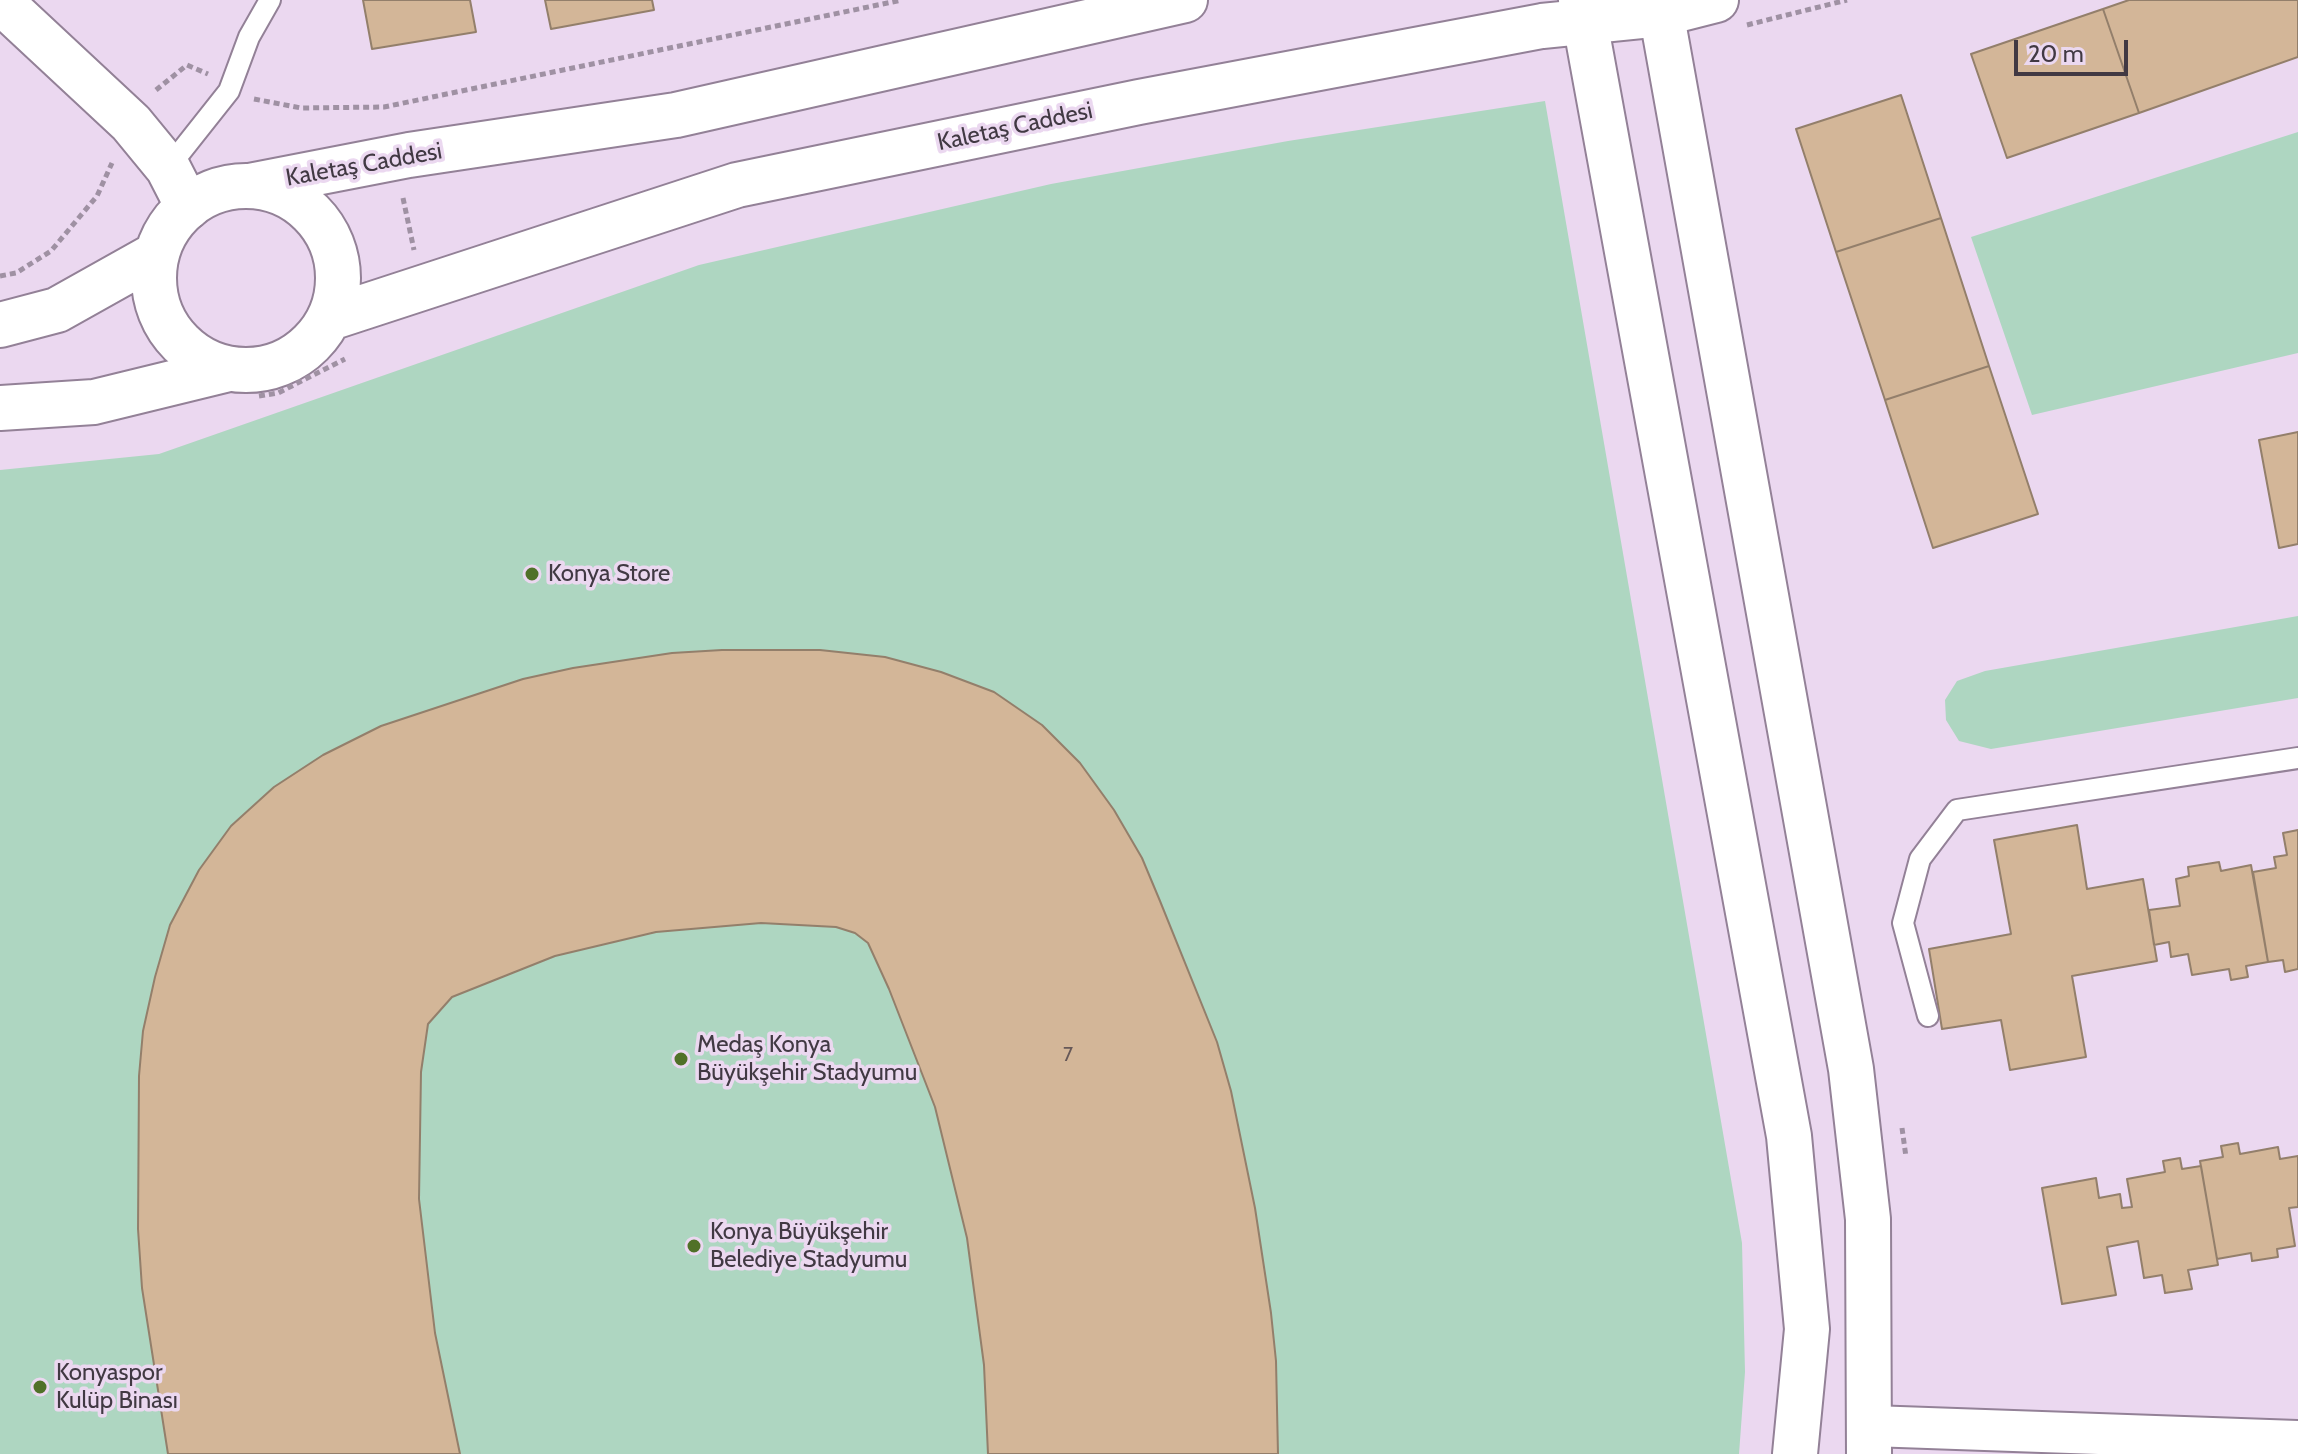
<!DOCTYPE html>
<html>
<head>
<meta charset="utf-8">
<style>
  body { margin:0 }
  #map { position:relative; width:2298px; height:1454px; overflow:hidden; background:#ebd8f0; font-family:Cabin,sans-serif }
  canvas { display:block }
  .scale { position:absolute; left:2014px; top:40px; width:114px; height:36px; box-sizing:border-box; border:4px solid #413943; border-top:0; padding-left:10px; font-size:24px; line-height:28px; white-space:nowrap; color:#413943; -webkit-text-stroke:6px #ebd8f0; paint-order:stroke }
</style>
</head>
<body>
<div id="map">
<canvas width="2298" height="1454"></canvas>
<div class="scale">20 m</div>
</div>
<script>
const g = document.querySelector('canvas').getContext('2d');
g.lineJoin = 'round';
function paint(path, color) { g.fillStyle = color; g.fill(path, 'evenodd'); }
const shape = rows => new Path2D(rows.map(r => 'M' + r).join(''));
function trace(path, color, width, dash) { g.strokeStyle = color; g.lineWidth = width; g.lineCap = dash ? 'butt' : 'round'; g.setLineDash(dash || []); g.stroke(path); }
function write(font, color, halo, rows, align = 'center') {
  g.font = font + ' Cabin,sans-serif'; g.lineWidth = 7; g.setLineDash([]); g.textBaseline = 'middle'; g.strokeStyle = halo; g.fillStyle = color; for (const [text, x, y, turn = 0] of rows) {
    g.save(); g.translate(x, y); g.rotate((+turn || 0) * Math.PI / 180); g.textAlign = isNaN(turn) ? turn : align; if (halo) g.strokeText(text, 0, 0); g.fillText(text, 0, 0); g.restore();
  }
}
paint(shape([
  [1545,101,1742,1243,1745,1372,1739,1454,0,1454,0,470,159,454,699,265,1051,184,1288,141],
  [2298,132,2298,353,2032,415,1971,237],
  [2298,616,2298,698,1991,749,1959,741,1946,720,1945,700,1957,681,1985,671]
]), '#aed6c1');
const building = shape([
  [363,0,470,0,476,32,372,49,363,0],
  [545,0,652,0,654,10,551,29,545,0],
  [2129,0,2298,0,2298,57,2139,113,2103,9,2129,0],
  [2103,9,2139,113,2007,158,1971,54,2103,9],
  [1901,95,1941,218,1836,252,1796,129,1901,95],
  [1941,218,1989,366,1885,400,1836,252,1941,218],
  [1989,366,2038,514,1933,548,1885,400,1989,366],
  [2298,432,2298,544,2279,548,2259,440,2298,432],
  [722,650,820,650,885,657,941,672,994,692,1042,725,1080,763,1114,810,1142,858,1160,901,1217,1042,1231,1091,1255,1208,1271,1313,1276,1361,1278,1454,988,1454,984,1365,967,1238,935,1107,889,989,868,943,855,933,836,927,761,923,656,932,555,956,452,997,428,1024,421,1072,419,1199,435,1333,460,1454,168,1454,142,1288,138,1229,139,1076,143,1031,155,977,170,925,199,870,231,826,274,787,323,755,381,726,523,679,573,668,672,653,722,650],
  [2077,825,2087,889,2143,879,2157,961,2072,976,2086,1057,2010,1070,2001,1020,1942,1029,1929,949,2011,934,1994,840,2077,825],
  [2298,830,2298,969,2285,972,2283,960,2268,962,2253,872,2276,868,2274,857,2287,855,2283,833,2298,830],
  [2219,862,2221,871,2251,865,2268,962,2246,966,2248,977,2231,980,2229,969,2192,975,2188,954,2171,957,2169,942,2154,945,2149,910,2180,906,2176,879,2189,876,2188,867,2219,862],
  [2238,1143,2240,1154,2278,1147,2280,1159,2298,1156,2298,1207,2289,1208,2295,1246,2277,1249,2278,1257,2252,1261,2251,1253,2217,1259,2200,1161,2223,1157,2221,1146,2238,1143],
  [2180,1158,2182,1169,2201,1166,2218,1265,2188,1270,2192,1289,2165,1293,2162,1275,2144,1278,2138,1241,2107,1247,2116,1295,2062,1304,2042,1188,2096,1178,2099,1198,2120,1194,2122,1208,2132,1207,2127,1179,2165,1172,2163,1161,2180,1158]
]);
paint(building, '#d3b698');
trace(building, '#937f6b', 2);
const lane = shape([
  [168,168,229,91,249,37,270,0],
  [1928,1016,1903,923,1920,859,1957,810,2298,758]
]);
const street = shape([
  [1871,1426,2298,1441]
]);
const secondary = shape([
  [1581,0,1789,1136,1807,1329,1795,1454],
  [1659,0,1851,1069,1868,1219,1869,1454],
  [0,1,131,123,168,168,188,207]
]);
const primary = shape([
  [249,186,409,155,676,115,1185,0],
  '154 278a92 92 0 1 1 184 0a92 92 0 1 1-184 0Z',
  [330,318,737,185,1139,102,1542,26,1661,14,1716,0],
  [0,325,57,310,157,254],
  [0,408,94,402,229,369]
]);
trace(lane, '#938197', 24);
trace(street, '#938197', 44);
trace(secondary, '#938197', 48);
trace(primary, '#938197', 48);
trace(shape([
  [1747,25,1847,0],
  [156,90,187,65,208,74],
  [254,99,301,108,384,107,902,0],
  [403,198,414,250],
  [0,276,16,273,51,251,97,196,112,163],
  [259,396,278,393,345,359],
  [1902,1128,1906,1157]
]), '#9f91a3', 5, [6, 4]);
trace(lane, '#fff', 20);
trace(street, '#fff', 40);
trace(secondary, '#fff', 44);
trace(primary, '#fff', 44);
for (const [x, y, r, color] of [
  [532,574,8,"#507128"],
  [681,1059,8,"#507128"],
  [694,1246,8,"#507128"],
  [40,1387,8,"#507128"]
]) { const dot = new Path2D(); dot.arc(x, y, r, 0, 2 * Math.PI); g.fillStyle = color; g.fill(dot); trace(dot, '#ebd8f0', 3); }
write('20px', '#665858', null, [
  ["7",1068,1055]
]);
write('24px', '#413943', '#ebd8f0', [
  ["Kaletaş Caddesi",1015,127,-12],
  ["Kaletaş Caddesi",364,165,-10]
]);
write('24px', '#413943', '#ebd8f0', [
  ["Konya Store",548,574],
  ["Medaş Konya",697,1045],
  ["Büyükşehir Stadyumu",697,1073],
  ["Konya Büyükşehir",710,1232],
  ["Belediye Stadyumu",710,1260],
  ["Konyaspor",56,1373],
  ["Kulüp Binası",56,1401]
], 'left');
</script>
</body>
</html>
